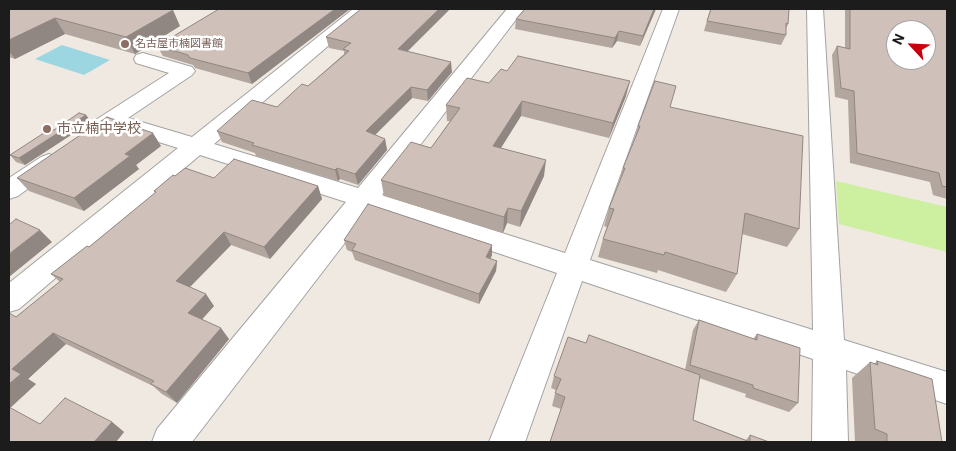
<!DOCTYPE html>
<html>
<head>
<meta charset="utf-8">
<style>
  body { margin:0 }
  #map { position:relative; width:956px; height:451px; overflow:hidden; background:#efe9e1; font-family:Roboto,sans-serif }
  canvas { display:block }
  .frame { position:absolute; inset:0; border:10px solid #1c1c1c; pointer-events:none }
  .north { position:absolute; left:886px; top:20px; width:50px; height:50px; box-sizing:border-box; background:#fff; border:1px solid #a4a4a4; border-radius:50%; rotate:295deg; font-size:14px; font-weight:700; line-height:20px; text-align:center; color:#1c1c1c }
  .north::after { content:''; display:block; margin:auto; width:18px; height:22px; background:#c8000e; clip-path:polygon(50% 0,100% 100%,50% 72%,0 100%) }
</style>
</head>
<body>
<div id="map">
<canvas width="956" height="451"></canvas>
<div class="frame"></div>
<div class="north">N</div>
</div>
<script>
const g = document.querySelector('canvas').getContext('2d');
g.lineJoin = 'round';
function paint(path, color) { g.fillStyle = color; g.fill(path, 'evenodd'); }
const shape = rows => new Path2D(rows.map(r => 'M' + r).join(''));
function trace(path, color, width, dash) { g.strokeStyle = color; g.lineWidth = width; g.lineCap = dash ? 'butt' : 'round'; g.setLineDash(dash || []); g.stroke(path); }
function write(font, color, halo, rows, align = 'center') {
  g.font = font + ' Roboto,"Noto Sans JP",sans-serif'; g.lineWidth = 5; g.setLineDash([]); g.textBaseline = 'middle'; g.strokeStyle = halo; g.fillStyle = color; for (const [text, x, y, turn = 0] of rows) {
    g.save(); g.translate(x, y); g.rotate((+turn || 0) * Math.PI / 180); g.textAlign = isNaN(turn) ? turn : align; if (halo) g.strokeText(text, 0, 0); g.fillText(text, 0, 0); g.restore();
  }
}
paint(shape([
  [836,181,947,207,947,252,839,224]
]), '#ccefa0');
paint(shape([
  [62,45,110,60,84,75,35,59]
]), '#9cd6e1');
const street = shape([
  [353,9,371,9,214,144,358,188,507,9,524,9,382,195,565,253,663,9,679,9,590,260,813,330,807,9,823,9,844,340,947,372,947,404,846,370,848,442,812,442,813,359,582,281,525,442,489,442,557,273,370,210,192,442,152,442,157,429,346,202,200,155,19,309,9,312,9,283,178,148,114,128,102,133,94,131,91,126,94,121,169,73,136,63,134,59,136,55,143,53,192,67,195,71,192,75,128,118,192,137,353,9],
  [49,154,57,157,61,162,57,167,18,196,9,199,9,178,41,157,49,154]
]);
trace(street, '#a3a3a3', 2);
paint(street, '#fff');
paint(shape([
  [9,9,180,26,135,54,65,34,15,59,9,57],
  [219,9,350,9,252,84,195,68,193,65,163,56,157,46],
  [450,9,407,51,452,72,428,101,412,98,375,135,385,139,387,150,358,185,340,179,338,181,256,156,255,153,222,142,217,131,277,107,308,86,344,54,344,51,329,48,326,37],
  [525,9,656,9,640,46,617,41,612,48,515,29,516,19],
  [704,9,789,9,788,24,786,29,786,35,781,45,704,31,710,10],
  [845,9,947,9,947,199,933,195,930,182,850,163,848,100,835,97,832,55,837,46,845,48],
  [489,83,626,96,609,138,521,116,501,148,544,176,520,227,507,223,503,233,384,196,381,180,431,148,450,121,447,121,446,105],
  [670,107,799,229,787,247,742,234,737,274,726,292,658,270,657,273,598,257,603,239,607,227,604,226,609,208,618,186,623,168,634,141,638,126],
  [86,115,91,122,25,165,16,162,10,155,54,130],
  [161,146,136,165,139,169,84,211,29,191,17,178],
  [175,176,214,178,318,186,322,199,270,259,231,245,190,287,214,306,202,319,229,339,177,403,162,394,153,386,66,344,28,379,36,384,10,408,40,424,112,422,124,432,116,442,9,442,9,313,16,317,60,282,51,274,89,247,155,193,154,191],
  [344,240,492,255,490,259,497,261,496,271,479,304,355,260,352,252,347,250],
  [699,320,753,339,757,334,798,403,789,412,745,397,746,394,699,378,693,420,746,440,750,435,769,442,550,442,561,409,552,406,556,390,551,388,554,376,685,370,693,330],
  [877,361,942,442,855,442,852,378,870,362,874,364]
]), '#b2a69f');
paint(shape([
  [335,9,350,9,252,84,248,73],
  [439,9,450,9,399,60,398,49],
  [654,9,656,9,640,46,643,36],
  [173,10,180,26,135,54,126,37],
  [55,18,65,34,15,59,9,51,9,40],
  [619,31,617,41,612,48,615,38],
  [451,62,452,72,428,101,427,90],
  [630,81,626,96,609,138,613,123],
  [411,87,412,98,368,142,366,131],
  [522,101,521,116,492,162,493,146],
  [86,115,91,122,25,165,19,158],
  [153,133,161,146,136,165,139,169,84,211,74,198,125,154],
  [385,139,387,150,358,185,355,174],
  [546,160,544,176,520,227,521,211],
  [337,168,340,179,338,181,335,170],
  [318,186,322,199,270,259,264,247],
  [508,208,507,223,503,233,504,217],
  [40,230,52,242,9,277,9,254],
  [224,232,231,245,184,293,176,281],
  [492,245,492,255,486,267,486,257],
  [497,261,496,271,479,304,479,294],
  [206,294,214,306,197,325,188,313],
  [221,328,229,339,177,403,166,392],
  [53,333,66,344,28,379,36,384,9,409,9,384,12,369],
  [112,422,124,432,116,442,94,442]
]), '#918782');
const building = shape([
  [9,9,169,9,173,10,126,37,55,18,9,40,9,9],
  [219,9,335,9,248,73,190,58,188,55,157,46,219,9],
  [361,9,439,9,398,49,451,62,427,90,411,87,366,131,385,139,355,174,337,168,335,170,252,145,254,143,217,131,252,100,277,107,302,84,308,86,349,51,343,49,351,43,326,37,361,9],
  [525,9,654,9,643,36,619,31,615,38,516,19,525,9],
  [711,9,789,9,788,24,786,23,786,35,707,21,711,9],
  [850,9,947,9,947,187,942,186,939,173,857,153,854,91,841,88,837,46,850,49,850,9],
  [896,30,926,30,926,60,896,60,896,30],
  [518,56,630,81,613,123,522,101,493,146,546,160,521,211,508,208,504,217,381,180,411,142,431,148,460,108,446,105,467,78,489,83,501,69,507,71,518,56],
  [655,81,676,86,670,107,803,136,799,229,745,213,737,274,665,252,664,255,603,239,614,209,609,208,625,168,623,168,640,126,638,126,655,81],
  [79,113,86,115,19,158,10,155,50,129,54,130,79,113],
  [107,117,153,133,125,154,130,156,74,198,17,178,107,117],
  [234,159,318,186,264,247,224,232,176,281,206,294,188,313,221,328,166,392,151,384,154,381,53,333,12,369,21,374,9,384,9,313,16,317,63,279,51,274,87,246,89,247,156,192,154,191,173,175,175,176,185,168,214,178,234,159],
  [368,204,492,245,486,257,497,261,479,294,352,250,356,244,344,240,368,204],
  [16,219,40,230,9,254,9,225,16,219],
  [699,320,757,340,757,334,800,348,798,403,753,388,753,385,690,365,699,320],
  [589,335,700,375,693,420,750,442,750,435,769,442,550,442,565,397,555,393,561,379,554,376,568,337,586,343,589,335],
  [877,361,932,379,942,442,887,442,887,434,875,429,870,362,878,365,877,361],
  [65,398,112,422,94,442,9,442,9,407,40,424,65,398]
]);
paint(building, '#cfc1b9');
trace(building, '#918782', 1);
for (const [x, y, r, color] of [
  [125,44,5,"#8d6e63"],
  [47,129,5,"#8d6e63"]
]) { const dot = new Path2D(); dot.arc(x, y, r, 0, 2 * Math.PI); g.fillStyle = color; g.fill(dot); trace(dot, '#fff', 2); }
write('11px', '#785e54', '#fff', [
  ["名古屋市楠図書館",135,44]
], 'left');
write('14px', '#785e54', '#fff', [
  ["市立楠中学校",57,129]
], 'left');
</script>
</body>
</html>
